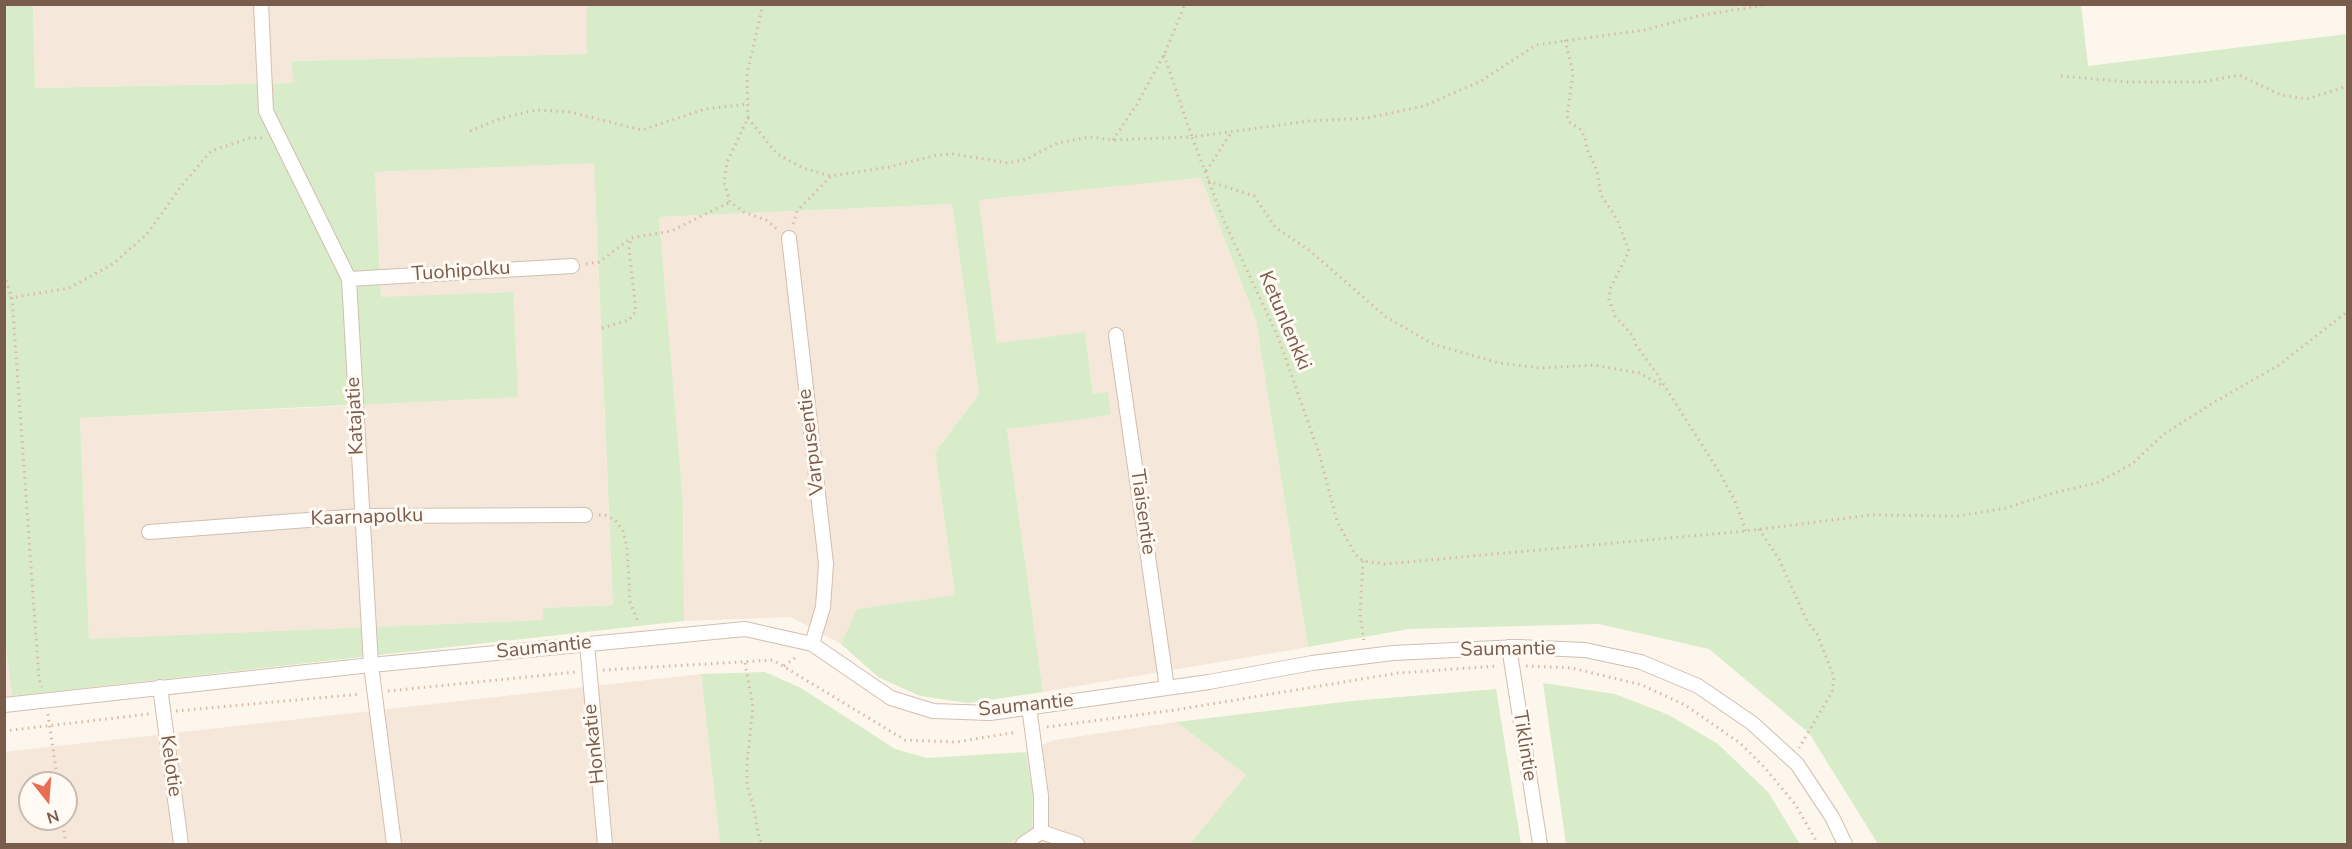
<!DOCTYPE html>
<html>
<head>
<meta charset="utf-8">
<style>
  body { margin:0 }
  #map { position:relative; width:2352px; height:849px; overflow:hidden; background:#fdf6ec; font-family:"Nunito Sans",sans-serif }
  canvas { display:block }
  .frame { position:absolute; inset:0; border:6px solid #7a5c4d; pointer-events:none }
  .north { position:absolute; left:18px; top:771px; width:60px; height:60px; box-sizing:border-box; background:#fffaf3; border:2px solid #cabbb1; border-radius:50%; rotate:163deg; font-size:16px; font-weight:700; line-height:24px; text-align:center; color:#7a5c4d }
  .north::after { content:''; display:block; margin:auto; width:21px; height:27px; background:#e76f51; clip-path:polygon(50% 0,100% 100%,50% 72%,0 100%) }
</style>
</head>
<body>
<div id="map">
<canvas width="2352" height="849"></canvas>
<div class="frame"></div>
<div class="north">N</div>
</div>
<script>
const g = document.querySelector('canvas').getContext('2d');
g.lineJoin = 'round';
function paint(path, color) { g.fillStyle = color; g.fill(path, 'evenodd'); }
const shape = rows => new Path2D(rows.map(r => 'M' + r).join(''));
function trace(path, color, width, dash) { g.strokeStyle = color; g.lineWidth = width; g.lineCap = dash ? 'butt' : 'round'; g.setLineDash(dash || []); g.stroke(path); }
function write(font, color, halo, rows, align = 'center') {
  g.font = font + ' "Nunito Sans",sans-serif'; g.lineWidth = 6; g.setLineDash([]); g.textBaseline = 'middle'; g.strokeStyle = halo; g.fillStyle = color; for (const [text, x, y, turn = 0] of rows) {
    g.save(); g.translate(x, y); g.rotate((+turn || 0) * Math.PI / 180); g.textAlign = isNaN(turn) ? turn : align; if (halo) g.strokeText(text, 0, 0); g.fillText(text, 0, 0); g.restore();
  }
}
paint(shape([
  [33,5,587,5,588,54,293,61,293,83,35,88],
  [594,162,613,605,544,608,544,620,89,640,80,418,347,406,513,292,381,298,375,172],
  [1201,178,1256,321,1308,647,1043,692,1007,428,1110,415,1108,393,1093,394,1085,332,997,343,979,200],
  [952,204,979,394,935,452,955,595,858,609,841,644,791,617,684,621,683,502,659,217],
  [5,628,12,696,5,697,4,697],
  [701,674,720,844,5,844,4,752],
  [30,783,66,783,66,819,30,819],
  [1176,722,1246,775,1190,844,1009,844,1032,828,1033,789,1025,752,1054,740]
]), '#f5e8da');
paint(shape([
  [587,4,2081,4,2088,66,2347,34,2347,844,1878,844,1809,733,1709,649,1599,624,1409,629,1308,647,1256,321,1201,178,979,200,997,343,1085,332,1093,394,1108,392,1111,415,1007,429,1043,692,968,703,920,696,878,677,841,644,857,609,955,595,935,452,979,394,952,204,659,217,683,502,684,621,12,696,4,628,4,5,33,5,35,88,293,83,292,61,587,54],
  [594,163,613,605,543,608,543,620,89,639,80,418,518,397,513,292,381,297,375,172],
  [765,672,801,688,895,749,927,758,1025,752,1033,789,1032,828,1009,844,720,844,701,674],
  [1543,683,1615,694,1669,715,1718,744,1768,792,1800,844,1566,844],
  [1496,689,1521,844,1190,844,1246,775,1176,722,1351,701]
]), '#d8ecc9');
const minor = shape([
  [261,4,266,111,349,279,371,665,394,844],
  [789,238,826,564,823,607,812,644],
  [349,279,572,266],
  [1116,335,1167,688],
  [149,532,361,516,585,515],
  [587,644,605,844],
  [1509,647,1540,844],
  [160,687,181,844],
  [4,705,371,665,745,629,812,644,891,698,933,711,990,713,1209,682,1312,663,1393,653,1517,647,1585,650,1641,662,1698,686,1752,723,1797,764,1832,817,1845,844],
  [1029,707,1041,796,1041,832,1077,844],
  [1023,844,1041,832]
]);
trace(minor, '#d1beb0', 16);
trace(shape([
  [763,4,747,74,748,118,727,162,724,182,730,202,744,212,766,220,777,229],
  [1565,40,1573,73,1567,116,1569,122,1580,129,1585,137,1587,149,1597,171,1601,195,1617,219,1629,251,1610,289,1609,299,1615,316,1633,336,1636,345,1657,374,1718,470,1735,501,1746,531],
  [1164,55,1192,137,1309,121,1367,118,1424,106,1481,81,1536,45,1644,30,1698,16,1770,4],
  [2061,76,2129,82,2203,82,2239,75,2281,95,2307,99,2348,86],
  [748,118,777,154,803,168,831,176],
  [470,131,502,118,536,110,570,112,642,130,705,109,749,104],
  [1113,140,1137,104,1164,55,1185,4],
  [1206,171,1231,133],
  [1208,181,1254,196,1276,228,1309,250,1386,317,1433,344,1499,363,1541,368,1594,365,1639,373,1663,386],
  [793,224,797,211,831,176,889,167,937,155,953,154,1008,163,1027,159,1057,143,1090,137,1113,140,1192,137,1224,221,1278,337,1319,453,1337,521,1355,554,1363,561,1385,564,1746,531,1871,515,1958,516,2006,508,2053,493,2097,483,2132,464,2164,434,2213,403,2279,365,2348,311],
  [586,264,599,262,631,238,671,231,730,202],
  [4,275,12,298,39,679,42,687],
  [4,299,69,288,113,264,147,234,182,185,211,151,250,138,263,138],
  [602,328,629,320,636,311,629,249,631,238],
  [599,515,605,515,615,520,623,531,627,547,630,602,639,624],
  [1759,529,1779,559,1807,621,1817,634,1834,677,1832,692,1799,748],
  [1363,561,1360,614,1364,642],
  [745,663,753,707,747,763,747,785,753,805,759,838,763,844],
  [784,666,796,657],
  [1526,666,1572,668,1642,685,1685,705,1740,743,1765,768,1795,804,1818,844],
  [603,670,773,660,905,740,957,742,1017,732],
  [388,691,576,672],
  [176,711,361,694],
  [48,714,58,783],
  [1047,727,1175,710,1398,673,1498,666],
  [4,731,149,714],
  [62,819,66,844]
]), '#d9b8a5', 3, [1.5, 4.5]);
trace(minor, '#fff', 14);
write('20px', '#7a5c4d', '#fffaf3', [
  ["Tuohipolku",461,272,-4],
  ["Ketunlenkki",1284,321,67],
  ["Katajatie",356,416,-93],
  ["Varpusentie",812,442,-97],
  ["Tiaisentie",1142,512,82],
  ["Kaarnapolku",367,518,-2],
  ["Saumantie",544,648,-6],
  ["Saumantie",1508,650,-1],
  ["Saumantie",1026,706,-6],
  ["Honkatie",595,744,-96],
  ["Tiklintie",1524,746,81],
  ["Kelotie",170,766,82]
]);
</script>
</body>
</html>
